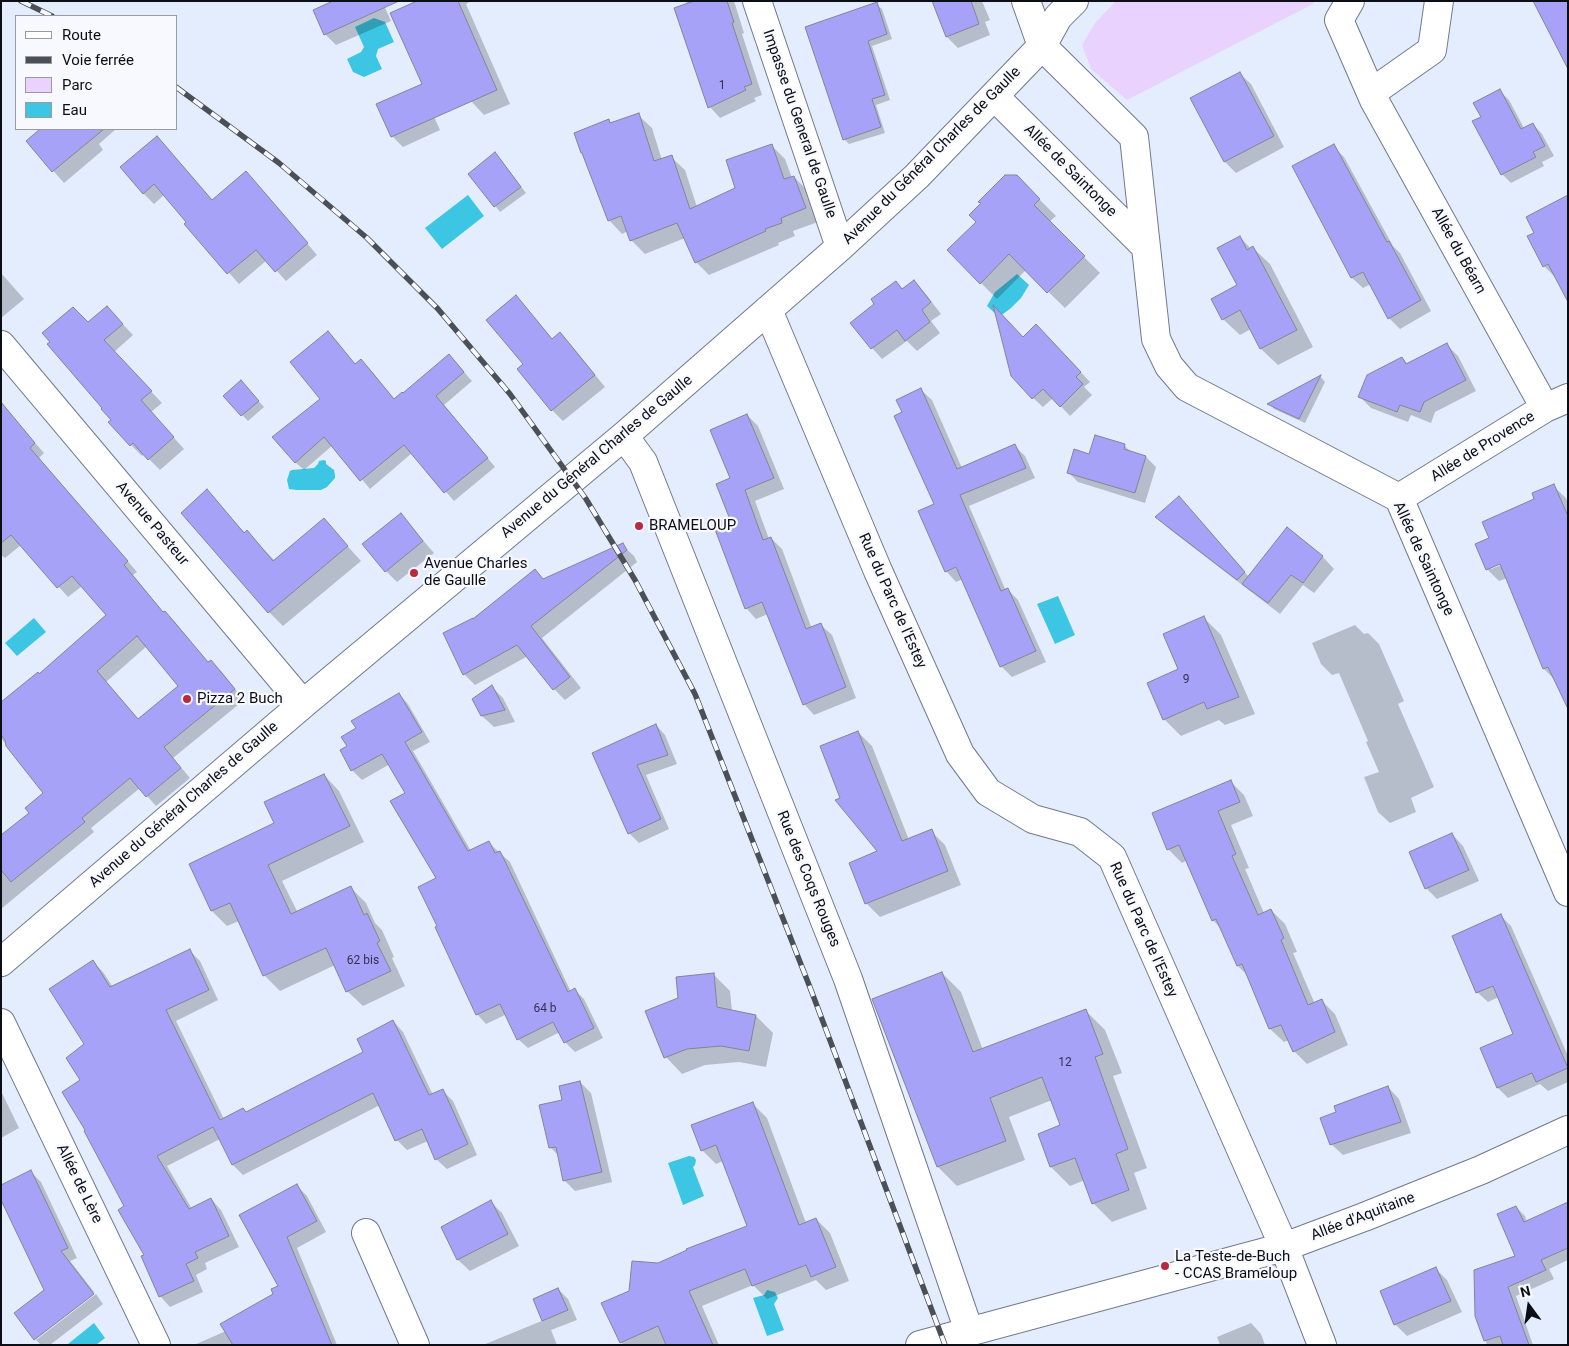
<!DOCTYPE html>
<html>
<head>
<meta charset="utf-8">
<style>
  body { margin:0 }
  #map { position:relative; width:1569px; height:1346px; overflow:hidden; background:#e4edfd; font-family:Roboto,sans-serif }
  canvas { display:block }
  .frame { position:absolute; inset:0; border:2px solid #0b0e15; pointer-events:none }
  .legend { position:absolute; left:15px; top:15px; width:162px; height:115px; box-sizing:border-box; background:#f7f9fe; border:1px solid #999ba1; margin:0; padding:6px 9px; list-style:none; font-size:15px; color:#0b0e15 }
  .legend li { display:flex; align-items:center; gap:10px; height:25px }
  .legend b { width:25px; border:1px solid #999ba1 }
  .north { position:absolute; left:1504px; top:1281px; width:50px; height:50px; -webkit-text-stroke:4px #f7f9fe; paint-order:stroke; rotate:346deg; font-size:14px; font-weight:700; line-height:20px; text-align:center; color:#0b0e15 }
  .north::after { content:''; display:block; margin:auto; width:18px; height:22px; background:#0b0e15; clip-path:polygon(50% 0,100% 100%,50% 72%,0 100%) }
</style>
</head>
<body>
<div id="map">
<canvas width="1569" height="1346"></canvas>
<div class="frame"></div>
<ul class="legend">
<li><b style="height:6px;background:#fff"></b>Route</li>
<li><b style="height:6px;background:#4a4f58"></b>Voie ferrée</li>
<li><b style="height:14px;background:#ead2ff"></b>Parc</li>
<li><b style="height:14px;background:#3cc6e3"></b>Eau</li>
</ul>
<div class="north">N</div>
</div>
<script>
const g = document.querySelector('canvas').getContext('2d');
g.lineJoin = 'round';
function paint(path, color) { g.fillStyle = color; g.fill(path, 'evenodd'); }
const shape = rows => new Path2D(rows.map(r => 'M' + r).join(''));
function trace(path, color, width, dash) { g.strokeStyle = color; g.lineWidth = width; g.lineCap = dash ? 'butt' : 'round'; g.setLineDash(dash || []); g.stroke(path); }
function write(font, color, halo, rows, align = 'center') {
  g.font = font + ' Roboto,sans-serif'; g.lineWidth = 4.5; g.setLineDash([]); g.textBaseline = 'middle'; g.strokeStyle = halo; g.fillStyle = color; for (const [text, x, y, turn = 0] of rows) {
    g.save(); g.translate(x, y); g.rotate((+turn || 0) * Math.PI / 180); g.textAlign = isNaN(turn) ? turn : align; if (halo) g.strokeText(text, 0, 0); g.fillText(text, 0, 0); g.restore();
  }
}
paint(shape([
  [1116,1,1315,1,1313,4,1127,100,1091,69,1082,45,1095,23]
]), '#ead2ff');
paint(shape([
  [374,18,385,22,394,42,378,49,376,56,382,69,364,77,353,72,347,59,361,52,364,47,355,27],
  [468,195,484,216,442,249,425,228],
  [1017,274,1029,285,1021,298,1011,308,999,317,987,306,995,292],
  [324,460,326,461,326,464,334,470,335,475,335,478,327,487,321,490,297,490,289,489,287,480,290,471,292,470,314,468,318,464,319,461],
  [1058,596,1075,635,1055,644,1037,604],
  [34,618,46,632,17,656,5,643],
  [689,1156,694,1157,696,1160,695,1165,693,1167,704,1196,683,1205,668,1163],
  [767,1290,775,1292,778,1298,774,1304,784,1330,767,1336,753,1298,764,1295],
  [94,1323,105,1338,96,1345,69,1345,68,1344]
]), '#3cc6e3');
paint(shape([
  [382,1,391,21,336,45,325,34],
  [427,1,471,1,466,4,510,104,484,115,471,101],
  [686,1,734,1,744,33,742,34,762,95,754,98,756,101,720,118,710,107],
  [942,1,982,1,990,20,985,22,990,35,958,48,947,37,935,6],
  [876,4,882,9,892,39,872,46,890,100,876,105,885,133,849,144,844,139],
  [1239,73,1251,84,1284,147,1236,173,1225,162],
  [1500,91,1509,100,1524,128,1533,124,1542,134,1554,156,1542,162,1544,166,1511,183,1502,174,1482,117],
  [426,99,440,130,403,147,392,136],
  [638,115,652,128,662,160,671,157,685,170,697,207,737,189,771,145,785,159,792,178,794,177,807,190,818,222,793,231,795,236,778,243,779,245,709,275,696,262,685,238,645,254,631,240,628,231,622,234,609,220,609,121,612,124],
  [42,129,116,129,99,144,103,150,64,183,27,141],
  [1333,146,1344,157,1393,246,1400,253,1431,311,1400,329,1389,318,1371,284,1363,288,1352,278,1293,166],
  [167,148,213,201,256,183,317,255,286,281,267,260,239,284,186,224,188,222,164,195,154,204,143,193],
  [500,159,526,193,500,212,470,174],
  [1016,176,1056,216,1049,222,1100,273,1065,308,1026,270,997,299,948,250,977,222],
  [1536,234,1555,277,1544,266],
  [1240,237,1251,249,1253,248,1270,264,1313,347,1278,365,1261,349,1251,329,1240,335,1223,319,1239,286],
  [1,273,24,299,1,318],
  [896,282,903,290,914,282,924,292,941,314,931,321,940,333,917,351,907,341,882,359,872,348,876,304],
  [516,297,553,340,560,334,571,345,605,387,563,421,552,410,525,364],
  [118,319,133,335,114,352,162,403,151,412,184,449,160,470,144,454,142,456,131,445,112,420,89,324],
  [328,332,356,365,361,361,370,369,395,400,458,365,472,381,444,405,495,467,454,501,412,453,370,489,333,445,304,470,295,462,322,399],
  [1046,335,1090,382,1084,387,1092,395,1070,416,1053,398,1043,407,1033,398,1023,338],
  [1447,345,1458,356,1476,391,1435,412,1431,423,1411,415,1408,422,1371,408,1360,397,1402,358,1408,364],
  [1321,377,1325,382,1305,423,1274,409,1270,404],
  [246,387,264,407,248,421,224,396],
  [921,390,932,400,962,468,1015,446,1025,456,1035,478,969,506,1006,591,1008,590,1018,600,1046,662,1012,677,1001,666,963,579,956,582,946,571,936,504,903,412],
  [1,404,44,453,39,458,137,572,133,575,164,613,165,612,175,622,208,663,211,661,221,671,244,700,173,758,190,778,156,806,140,788,91,828,94,832,1,909,1,837,30,813,44,794,1,738,1,704,39,675,108,615,82,586,68,597,21,545,5,558,1,555],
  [147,646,180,686,139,720,106,682],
  [747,415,758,426,784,489,755,501,769,539,771,538,782,549,812,629,821,625,832,635,856,698,814,715,804,704,768,614,756,619,746,608,731,518,731,478],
  [1124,445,1132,453,1146,457,1156,467,1145,503,1078,482,1068,472],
  [1553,486,1566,498,1568,503,1568,572,1556,681,1544,669,1507,578,1499,581,1487,569,1490,538],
  [1505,561,1506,563,1491,569,1491,566],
  [207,491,245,533,247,532,275,561,324,520,361,561,283,626,269,612],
  [1190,509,1249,577,1287,529,1323,557,1334,569,1314,593,1303,585,1280,614,1168,528,1157,517],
  [401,515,434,553,397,582,386,571],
  [622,545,634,556,637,562,542,638,581,688,565,700,554,689,528,656,475,685,464,674,472,619,535,571,544,580],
  [1204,618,1221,635,1255,714,1225,725,1219,720,1181,736,1164,719,1180,670],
  [1355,625,1364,634,1368,633,1379,644,1404,701,1398,704,1434,787,1411,798,1416,812,1390,823,1378,812,1364,777,1379,772,1366,742,1368,741,1339,673,1332,675,1321,664,1312,643],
  [492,687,503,698,515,722,494,727,482,716],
  [399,694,408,704,430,742,413,751,471,851,489,843,510,862,571,992,575,990,584,999,603,1038,575,1052,565,1042,560,1032,528,1048,518,1039,507,1014,486,1024,477,1014,438,927,437,879,407,793,390,764,362,780,352,770,341,751,348,747,357,729],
  [656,725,665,735,677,764,646,775,669,829,639,843,629,833,594,754],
  [858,732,872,746,909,840,931,831,945,845,961,885,880,917,866,903,879,852,842,799],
  [324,775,339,791,364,842,282,881,298,913,351,888,366,903,375,923,382,930,394,957,392,958,405,986,363,1006,347,991,335,965,280,991,264,975,239,921,227,926,212,911,191,864,276,824],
  [1230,781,1244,795,1253,816,1231,825,1249,868,1245,869,1264,913,1271,910,1285,924,1297,952,1293,953,1315,1004,1322,1001,1335,1014,1348,1045,1307,1064,1294,1051,1289,1040,1284,1042,1270,1029,1249,977,1238,966,1222,930,1213,920,1187,860,1182,863,1168,849],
  [1452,834,1463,846,1479,881,1437,899,1426,888],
  [1501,916,1511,926,1568,1056,1568,1082,1548,1091,1540,1084,1508,1098,1498,1088,1482,1049,1515,1035,1499,997,1488,1002,1477,992],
  [190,951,200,961,218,1000,176,1021,224,1119,247,1113,365,1053,393,1021,403,1032,433,1095,443,1091,453,1101,477,1155,447,1169,436,1159,428,1141,407,1150,397,1140,380,1105,243,1175,233,1165,220,1139,167,1166,192,1209,211,1199,221,1210,239,1247,205,1263,207,1269,196,1275,203,1292,170,1307,160,1296,145,1255,126,1207,82,1080,93,962,103,972,113,987],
  [942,973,961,992,983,1050,1086,1011,1105,1030,1122,1073,1113,1076,1147,1168,1134,1173,1147,1209,1112,1222,1093,1203,1085,1180,1070,1186,1051,1167,1062,1126,1052,1100,1009,1117,1025,1160,957,1186,938,1167,874,999],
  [713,974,730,991,732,1011,756,1016,773,1033,766,1067,739,1062,705,1065,682,1074,666,1057,679,999],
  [580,1082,591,1093,612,1182,575,1191,564,1180,560,1157,550,1147],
  [1388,1087,1399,1099,1411,1133,1343,1155,1331,1144],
  [1,1091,19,1128,1,1138],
  [753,1104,767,1118,806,1223,816,1219,830,1233,849,1281,826,1290,816,1280,767,1299,753,1285,702,1306,719,1345,668,1345,667,1343,662,1345,623,1345,603,1304,630,1292,658,1265,749,1226,723,1161,716,1164,702,1150],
  [31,1172,41,1182,77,1258,70,1261,94,1292,35,1338,46,1290],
  [297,1186,307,1196,326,1232,297,1248,337,1345,194,1345,226,1331,275,1295,280,1287,240,1216],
  [491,1202,502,1213,519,1246,470,1271,458,1260,442,1227],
  [1568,1204,1568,1260,1549,1269,1554,1279,1516,1296,1533,1345,1487,1345,1477,1316,1517,1257,1516,1207,1525,1216,1527,1222],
  [1436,1269,1447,1280,1462,1312,1407,1336,1395,1324],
  [558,1289,568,1299,577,1320,551,1330,557,1345,483,1345,544,1320],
  [96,1294,103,1304,50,1345,41,1345,36,1340],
  [1251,1323,1261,1334,1265,1345,1220,1345,1217,1337]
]), '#0003');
const building = shape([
  [333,1,399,1,324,35,313,10,333,1],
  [417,1,458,1,497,90,391,137,376,104,422,84,390,13,417,1],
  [694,1,727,1,734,22,732,23,752,84,744,87,746,90,708,108,674,8,694,1],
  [932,1,971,1,979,24,946,37,932,1],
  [1533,1,1568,1,1568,69,1533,1],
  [877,2,887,34,868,41,885,95,872,99,881,127,843,140,805,27,877,2],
  [1240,72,1274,136,1224,162,1190,98,1240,72],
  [1500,89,1521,129,1533,123,1545,146,1533,152,1536,157,1501,175,1472,121,1481,117,1473,103,1500,89],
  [639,113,654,161,672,155,690,209,735,188,726,160,772,144,784,179,794,176,806,208,781,218,782,223,765,229,766,231,695,263,677,223,630,241,621,216,608,221,582,153,581,153,574,133,609,119,610,123,639,113],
  [40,129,104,129,52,172,26,141,40,129],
  [157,136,212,200,246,171,308,243,275,272,256,250,227,274,184,224,186,222,154,184,143,194,120,167,157,136],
  [1334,144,1387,242,1389,241,1421,300,1388,319,1363,272,1351,278,1292,166,1334,144],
  [495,152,521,187,494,207,468,174,495,152],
  [1005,175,1017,175,1040,199,1034,205,1085,256,1047,293,1009,254,980,284,947,250,976,222,969,215,981,203,978,202,1005,175],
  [1568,195,1568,302,1548,264,1543,267,1527,236,1534,233,1526,217,1568,195],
  [1240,236,1247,250,1253,246,1297,330,1260,349,1240,310,1222,320,1211,299,1237,285,1217,248,1240,236],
  [914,280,931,302,922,310,930,322,905,341,897,330,871,349,850,323,874,304,871,299,896,281,902,289,914,280],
  [516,295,552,339,560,332,595,375,551,411,517,369,523,364,486,320,516,295],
  [993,305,1023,337,1036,324,1081,372,1076,377,1083,384,1060,407,1043,389,1032,399,1011,376,993,305],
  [107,306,123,324,104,340,152,391,141,400,174,437,148,460,133,443,130,446,108,422,111,420,101,409,102,408,47,344,50,342,42,333,73,307,88,322,107,306],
  [328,331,355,364,361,359,394,399,402,392,403,393,449,354,464,372,436,396,488,458,444,493,404,445,360,481,324,437,295,463,272,437,320,399,290,362,328,331],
  [1447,343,1466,380,1424,402,1420,412,1400,405,1397,412,1358,397,1367,375,1402,357,1406,364,1447,343],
  [1321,375,1299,419,1267,404,1321,375],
  [241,380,259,401,241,416,223,396,241,380],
  [921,388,957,469,1015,444,1026,468,960,495,1001,591,1008,588,1036,651,1000,667,956,567,945,572,918,511,934,504,894,416,902,412,896,400,921,388],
  [1,402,35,443,30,448,128,561,124,565,163,612,165,611,208,662,211,660,235,689,164,747,181,768,146,797,130,778,82,818,85,822,11,882,1,870,1,835,29,813,25,808,43,793,6,746,5,740,1,735,1,702,38,672,39,674,106,615,72,576,57,588,11,535,1,543,1,402],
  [137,636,178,686,138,719,97,671,137,636],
  [747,414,774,478,745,490,763,540,771,537,806,629,821,623,846,687,803,705,762,602,745,609,713,524,729,517,716,484,730,478,710,430,747,414],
  [1095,435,1125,444,1124,449,1146,456,1135,493,1067,473,1074,449,1089,454,1095,435],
  [1554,484,1568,516,1568,709,1548,667,1543,669,1500,564,1486,570,1475,544,1489,538,1482,522,1534,499,1532,493,1554,484],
  [207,489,244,533,247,530,273,561,324,518,348,546,268,613,181,513,207,489],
  [1179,496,1245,572,1237,580,1155,517,1179,496],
  [401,513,423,541,385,572,362,544,401,513],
  [1287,527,1323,556,1303,583,1291,575,1268,603,1242,584,1287,527],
  [623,543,627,550,531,626,570,677,553,690,517,645,463,675,443,633,473,618,473,619,535,569,543,579,623,543],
  [1204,616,1239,697,1207,709,1204,702,1163,720,1147,683,1178,669,1163,634,1204,616],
  [492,685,505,710,481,716,472,699,492,685],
  [399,693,422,732,405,742,468,851,489,841,495,853,500,851,568,992,575,988,594,1028,564,1043,553,1022,517,1040,500,1004,476,1015,435,927,437,926,418,887,436,878,390,801,405,793,382,754,351,771,340,750,347,746,341,737,356,728,351,721,399,693],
  [656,724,668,755,637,765,661,819,628,834,592,753,656,724],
  [858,731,902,841,932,829,948,871,865,904,849,863,877,851,835,800,840,798,820,746,858,731],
  [324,774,350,826,268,865,291,914,351,886,364,915,367,913,380,941,377,943,391,971,346,992,326,948,263,976,230,903,211,911,189,864,274,823,264,802,324,774],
  [1231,780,1240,802,1218,811,1236,854,1232,856,1258,915,1271,909,1284,938,1281,940,1308,1005,1322,999,1335,1032,1293,1052,1281,1025,1269,1029,1242,964,1237,966,1216,919,1212,921,1179,845,1167,850,1152,813,1231,780],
  [1452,833,1469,870,1425,889,1409,852,1452,833],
  [1501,914,1568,1068,1536,1082,1532,1073,1497,1088,1480,1048,1513,1034,1493,986,1476,993,1452,936,1501,914],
  [190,949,209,990,166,1010,220,1120,243,1108,246,1112,363,1052,357,1039,393,1020,429,1095,443,1089,468,1144,435,1160,422,1129,395,1141,373,1093,232,1165,213,1127,157,1156,189,1209,211,1198,229,1236,195,1252,198,1258,186,1264,194,1281,159,1297,141,1256,144,1255,118,1210,124,1206,84,1131,85,1130,62,1092,80,1080,66,1058,84,1044,49,989,93,960,110,987,190,949],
  [942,972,973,1052,1086,1009,1103,1054,1095,1057,1128,1149,1116,1154,1129,1190,1092,1204,1075,1158,1050,1167,1038,1134,1060,1125,1042,1077,990,1098,1006,1141,937,1167,872,999,942,972],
  [714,973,717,1007,756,1015,749,1051,721,1046,687,1049,664,1058,645,1011,678,998,676,977,714,973],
  [580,1081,602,1172,563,1181,556,1147,549,1148,539,1105,562,1100,559,1086,580,1081],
  [1388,1086,1401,1122,1330,1145,1320,1118,1336,1112,1334,1106,1388,1086],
  [753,1102,799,1225,816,1218,836,1267,811,1277,806,1265,752,1286,745,1269,689,1291,713,1345,666,1345,658,1326,620,1343,601,1303,629,1291,632,1261,658,1263,687,1250,686,1249,747,1226,716,1145,701,1151,691,1125,753,1102],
  [31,1170,68,1248,61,1251,94,1294,34,1340,14,1313,44,1290,1,1200,1,1185,31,1170],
  [297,1184,317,1221,287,1237,332,1345,233,1345,220,1324,273,1294,271,1289,278,1286,239,1215,297,1184],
  [491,1200,508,1234,457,1260,441,1227,491,1200],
  [1568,1202,1568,1248,1541,1260,1546,1270,1508,1287,1529,1345,1503,1345,1500,1336,1484,1341,1475,1316,1474,1270,1515,1256,1497,1214,1516,1206,1524,1222,1568,1202],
  [1436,1267,1451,1301,1394,1325,1380,1291,1436,1267],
  [558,1288,568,1310,542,1321,533,1299,558,1288]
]);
paint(building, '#a6a2f7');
trace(building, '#838397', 1);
const minor = shape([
  [757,1,840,247],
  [1026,1,1042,46,1134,137,1156,339,1169,366,1187,387,1399,498,1568,892],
  [1350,1,1339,20,1374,100,1545,408],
  [1371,93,1432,50,1439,1],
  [994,96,1146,247],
  [768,310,878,571,960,754,988,792,1033,819,1080,832,1112,857,1284,1247,1322,1345],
  [1,345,303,704],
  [624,436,643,462,848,979,969,1331],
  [1399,498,1545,408,1568,398],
  [1,962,303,704,624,436,840,247,917,176,1042,46,1058,17,1074,1],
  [1,1023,156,1345],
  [366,1233,415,1345],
  [920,1345,1284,1247,1364,1217,1481,1170,1568,1130]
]);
trace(minor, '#707a8b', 30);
trace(minor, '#fff', 28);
const rail = shape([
  [21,1,52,16],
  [176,87,279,163,367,238,438,309,510,394,586,499,635,580,695,694,811,990,945,1345]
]);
trace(rail, '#4a4f58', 5.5);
trace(rail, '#f7f9fe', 4, [11]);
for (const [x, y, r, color] of [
  [639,526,5,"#ba293e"],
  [414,573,5,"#ba293e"],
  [187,699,5,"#ba293e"],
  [1165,1266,5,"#ba293e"]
]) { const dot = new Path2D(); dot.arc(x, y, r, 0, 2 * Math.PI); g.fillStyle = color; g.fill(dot); trace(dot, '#f7f9fe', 2); }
write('12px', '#32334e', null, [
  ["1",722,86],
  ["9",1186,680],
  ["62 bis",363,961],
  ["64 b",545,1009],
  ["12",1065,1063]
]);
write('15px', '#0b0e15', '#f7f9fe', [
  ["Impasse du General de Gaulle",799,124,71],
  ["Avenue du Général Charles de Gaulle",932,156,-45],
  ["Allée de Saintonge",1070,171,45],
  ["Allée du Béarn",1458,251,61],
  ["Allée de Provence",1483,447,-32],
  ["Avenue du Général Charles de Gaulle",597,457,-40],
  ["Avenue Pasteur",152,524,50],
  ["Allée de Saintonge",1423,559,65],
  ["Rue du Parc de l'Estey",892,601,66],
  ["Avenue du Général Charles de Gaulle",184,805,-41],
  ["Rue des Coqs Rouges",808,879,68],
  ["Rue du Parc de l'Estey",1143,930,66],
  ["Allée de Lère",79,1184,64],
  ["Allée d'Aquitaine",1363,1217,-21]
]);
write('15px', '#0b0e15', '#f7f9fe', [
  ["BRAMELOUP",649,526],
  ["Avenue Charles",424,564],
  ["de Gaulle",424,581],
  ["Pizza 2 Buch",197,699],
  ["La Teste-de-Buch",1175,1257],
  ["- CCAS Brameloup",1175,1274]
], 'left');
</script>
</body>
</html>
